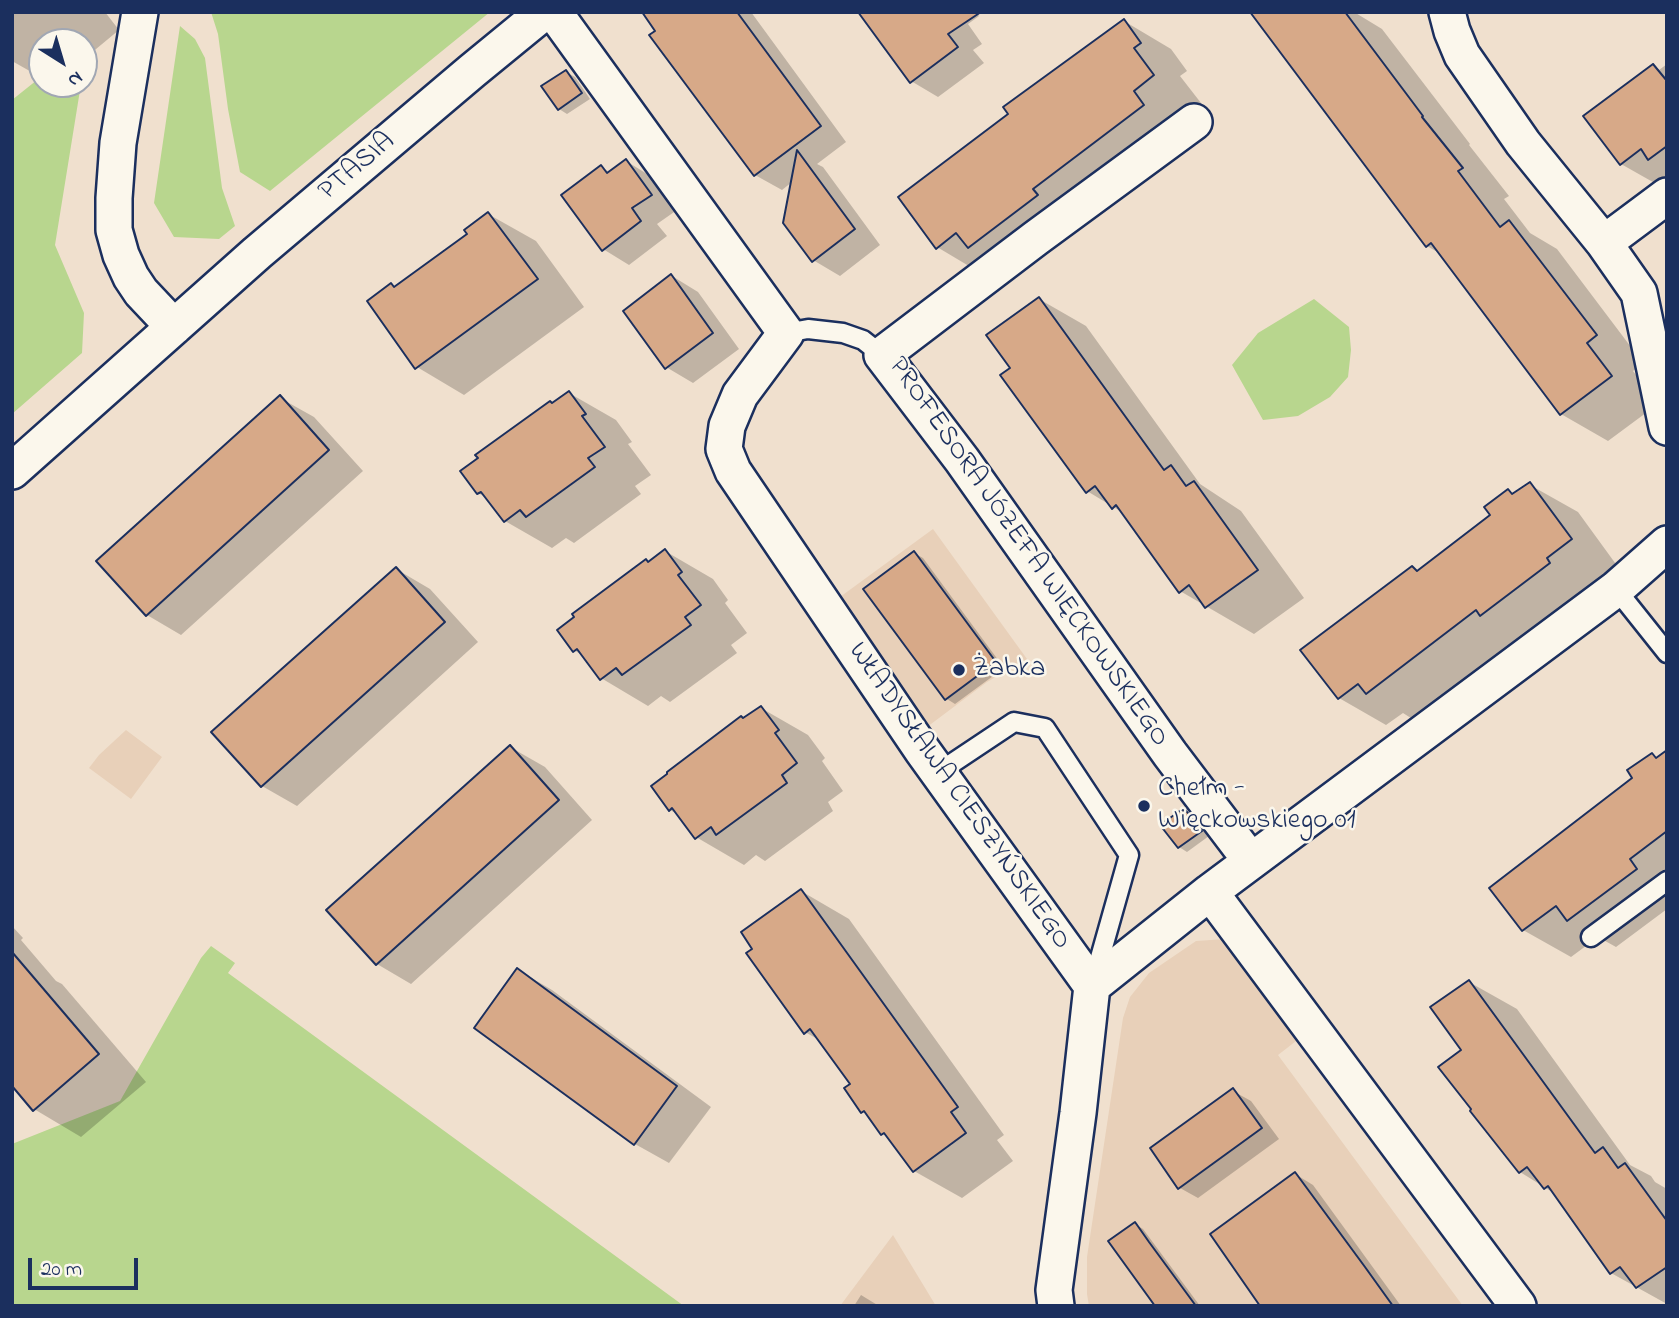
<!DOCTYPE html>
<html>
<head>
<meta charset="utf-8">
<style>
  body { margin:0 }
  #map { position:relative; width:1679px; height:1318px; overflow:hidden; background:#f0e0ce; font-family:"Indie Flower",sans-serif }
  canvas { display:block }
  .frame { position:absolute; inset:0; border:14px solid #1b2f5e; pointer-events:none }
  .north { position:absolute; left:28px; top:28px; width:70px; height:70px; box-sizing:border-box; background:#fbf7ec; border:2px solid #a1a7b3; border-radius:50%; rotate:143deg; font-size:19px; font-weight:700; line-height:28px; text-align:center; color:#1b2f5e }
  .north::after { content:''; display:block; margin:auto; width:24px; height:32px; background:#1b2f5e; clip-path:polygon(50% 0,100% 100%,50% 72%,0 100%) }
  .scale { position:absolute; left:28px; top:1258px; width:110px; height:32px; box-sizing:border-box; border:4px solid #1b2f5e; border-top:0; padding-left:9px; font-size:21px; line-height:24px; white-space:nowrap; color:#1b2f5e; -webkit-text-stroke:5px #fbf7ec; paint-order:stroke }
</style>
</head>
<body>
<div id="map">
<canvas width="1679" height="1318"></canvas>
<div class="frame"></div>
<div class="north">N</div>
<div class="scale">20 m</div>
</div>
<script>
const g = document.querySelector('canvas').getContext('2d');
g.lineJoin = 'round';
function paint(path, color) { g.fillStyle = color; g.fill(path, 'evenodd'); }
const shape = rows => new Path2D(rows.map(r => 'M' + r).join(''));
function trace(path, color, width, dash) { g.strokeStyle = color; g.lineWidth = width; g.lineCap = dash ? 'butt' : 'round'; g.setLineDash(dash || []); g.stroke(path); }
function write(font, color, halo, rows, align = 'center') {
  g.font = font + ' "Indie Flower",sans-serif'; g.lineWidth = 5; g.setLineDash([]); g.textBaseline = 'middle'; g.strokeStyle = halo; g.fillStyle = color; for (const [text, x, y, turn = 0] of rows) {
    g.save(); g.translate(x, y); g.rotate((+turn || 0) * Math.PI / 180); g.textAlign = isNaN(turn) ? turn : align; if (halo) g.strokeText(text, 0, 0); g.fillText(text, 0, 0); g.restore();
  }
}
paint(shape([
  [933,529,1027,659,987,682,927,727,840,597],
  [126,730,162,757,131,799,89,768,99,755],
  [1226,939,1300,1038,1278,1055,1463,1306,1089,1306,1087,1294,1087,1257,1123,1018,1130,997,1149,973,1196,941],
  [893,1235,936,1306,840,1306]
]), '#e8d0b9');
paint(shape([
  [211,12,490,12,270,191,240,172,228,109,218,34],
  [180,26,195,39,205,58,222,188,235,226,219,239,174,237,154,203],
  [42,76,42,84,81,84,55,245,84,313,82,353,12,414,12,100],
  [1314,299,1349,327,1351,350,1348,377,1330,397,1298,416,1263,420,1232,365,1258,333],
  [211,946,235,963,228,973,684,1306,12,1306,12,1144,120,1101,201,958]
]), '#b8d68e');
paint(shape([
  [12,12,105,12,119,30,84,59,84,42,42,42,42,78,12,61],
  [644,12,751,12,846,142,817,164,823,167,880,245,840,276,813,260,792,182,782,190,755,175],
  [860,12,976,12,979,16,968,24,982,44,973,50,984,63,938,97,911,81],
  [1273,12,1354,12,1382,29,1470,144,1469,145,1509,196,1504,199,1530,233,1557,249,1643,363,1633,371,1658,404,1608,441,1561,414,1441,254,1427,246],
  [1124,21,1171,49,1187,71,1180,76,1201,103,984,275,937,247,1010,114],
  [1667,64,1667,190,1621,164,1653,66,1659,70],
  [566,72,575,77,590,99,567,114,559,109],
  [626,161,652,177,677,210,657,224,667,236,629,265,603,249,601,167,611,173],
  [488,214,536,241,584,307,464,395,417,367,391,285,396,288,469,234],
  [672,276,698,292,739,349,693,383,666,367],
  [1039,299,1086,326,1200,484,1241,511,1304,598,1254,634,1180,591,1125,514,1087,491,1012,368],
  [569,393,616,420,632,442,628,444,651,475,635,486,641,494,574,543,566,538,552,548,505,521,489,499,478,493,553,405],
  [280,398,314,417,363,471,181,635,147,615],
  [1530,485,1578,512,1618,567,1414,720,1403,713,1386,725,1339,698,1412,568,1419,572,1492,515,1508,491,1515,495],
  [665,551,713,579,728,600,725,603,747,633,731,645,737,653,670,702,661,696,648,706,601,678,585,657,574,650,650,563],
  [914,553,923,558,1004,668,955,704,947,699,865,589],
  [396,569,430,589,478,642,297,806,262,786,214,732],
  [761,708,808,735,825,758,822,761,843,791,828,802,833,811,765,861,756,855,744,865,696,837,679,815,670,810,743,719],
  [510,747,545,767,592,820,411,984,377,964],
  [1667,753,1667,909,1616,947,1598,937,1571,957,1523,930,1492,888,1635,778,1652,755,1658,758],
  [1184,810,1193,815,1209,836,1187,852,1179,847],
  [801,891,849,919,1004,1135,997,1140,1013,1161,962,1198,914,1171,891,1139,882,1133,870,1116,863,1112,852,1085,821,1041,805,1032],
  [12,926,23,938,21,940,56,981,62,984,146,1082,81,1137,34,1109,12,1084],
  [518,970,552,990,711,1107,669,1163,635,1144],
  [1469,982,1517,1009,1630,1165,1651,1176,1655,1182,1667,1189,1667,1304,1611,1273,1557,1195,1520,1172,1472,1111,1464,1050],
  [1233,1091,1251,1101,1279,1139,1198,1198,1180,1188],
  [1295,1174,1313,1185,1401,1306,1266,1306],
  [1135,1224,1143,1229,1200,1306,1157,1306],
  [861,1295,879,1306,854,1306]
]), '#0003');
const building = shape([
  [642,12,737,12,821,126,754,176,649,35,655,31,642,12],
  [858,12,981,12,948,34,958,47,910,83,858,12],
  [1250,12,1345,12,1423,116,1422,117,1463,168,1458,171,1500,227,1509,220,1597,335,1587,343,1612,376,1560,415,1431,243,1426,247,1250,12],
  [1124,19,1141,43,1134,48,1154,75,1134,91,1144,105,1033,189,1038,195,968,248,956,233,936,249,898,197,1008,114,1003,107,1124,19],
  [1653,64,1667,81,1667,146,1648,160,1641,149,1620,165,1583,116,1653,64],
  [566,70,582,93,558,110,541,86,566,70],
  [797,150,855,229,812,262,783,223,797,150],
  [626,159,652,195,632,208,641,221,602,251,561,195,601,165,607,173,626,159],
  [488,212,538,279,415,369,367,301,391,283,394,287,467,234,464,230,488,212],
  [671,274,713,333,665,369,623,311,671,274],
  [1039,297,1164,470,1171,465,1186,486,1194,481,1258,570,1205,608,1189,585,1179,593,1116,505,1112,509,1095,486,1086,493,1000,375,1010,368,986,335,1039,297],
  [569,391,586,414,582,416,605,447,588,458,595,467,526,517,520,510,504,522,481,492,477,494,460,471,478,458,475,455,550,401,552,403,569,391],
  [280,395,329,450,146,616,96,561,280,395],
  [1530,482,1572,539,1547,558,1550,563,1480,616,1476,610,1366,694,1358,684,1338,699,1300,650,1412,566,1417,571,1490,515,1484,507,1508,489,1512,494,1530,482],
  [665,549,682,572,678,575,701,605,685,617,691,625,622,675,616,668,600,680,577,649,573,652,557,630,574,617,572,614,646,559,648,562,665,549],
  [914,551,996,662,945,700,863,589,914,551],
  [396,567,445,622,261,787,211,732,396,567],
  [761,706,779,730,775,733,797,763,782,775,787,783,716,835,711,827,695,839,672,808,669,811,651,786,667,774,667,772,741,716,743,718,761,706],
  [510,745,559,800,376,965,326,910,510,745],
  [1667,750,1667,831,1630,859,1637,869,1567,921,1556,906,1522,931,1489,888,1632,778,1627,770,1652,753,1656,758,1667,750],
  [1184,808,1202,831,1178,848,1160,825,1184,808],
  [801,889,958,1107,951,1112,966,1133,913,1172,884,1133,881,1135,864,1111,861,1113,844,1088,850,1084,810,1029,804,1034,746,953,752,949,741,932,801,889],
  [12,952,99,1054,33,1111,12,1086,12,952],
  [517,968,677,1086,634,1145,474,1028,517,968],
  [1469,980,1595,1153,1603,1147,1618,1168,1625,1163,1667,1221,1667,1267,1636,1288,1620,1267,1610,1274,1548,1186,1544,1189,1527,1167,1519,1173,1470,1111,1471,1109,1438,1067,1461,1050,1430,1007,1469,980],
  [1233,1088,1262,1128,1178,1189,1150,1148,1233,1088],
  [1295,1172,1365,1267,1393,1306,1260,1306,1210,1234,1295,1172],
  [1135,1222,1149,1242,1196,1306,1155,1306,1108,1241,1135,1222]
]);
paint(building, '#d7a988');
trace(building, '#1b2f5e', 2);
const service = shape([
  [786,333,808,329,843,333,863,340,882,355],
  [1616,589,1667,653],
  [939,772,1014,722,1045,728,1129,855,1094,979],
  [1591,937,1667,881]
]);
const minor = shape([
  [140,12,118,143,114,198,114,230,121,255,131,277,141,292,174,327],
  [554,12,786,333,740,395,727,426,724,449,733,471,922,750,1092,986,1078,1113,1054,1290,1056,1306],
  [1447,12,1452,31,1462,55,1523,143,1604,243,1639,293,1667,427],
  [1194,122,1036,238,882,355,962,460,1170,754,1251,861],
  [1604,243,1667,196],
  [12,471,257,253,472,71,544,12],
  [1210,892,1518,1306],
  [1092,986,1210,892,1616,589,1667,544]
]);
trace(service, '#1b2f5e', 23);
trace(minor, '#1b2f5e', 40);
trace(service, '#fbf7ec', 18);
trace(minor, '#fbf7ec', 35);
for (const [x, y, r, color] of [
  [959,670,7,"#1b2f5e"],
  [1144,806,7,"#1b2f5e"]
]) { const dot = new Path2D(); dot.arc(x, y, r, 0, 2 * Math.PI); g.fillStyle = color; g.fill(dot); trace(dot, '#fbf7ec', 2.5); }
write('28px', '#1b2f5e', '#fbf7ec', [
  ["PTASIA",358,168,-40],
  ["PROFESORA JÓZEFA WIĘCKOWSKIEGO",1027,553,55],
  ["WŁADYSŁAWA CIESZYŃSKIEGO",958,797,55]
]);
write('28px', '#1b2f5e', '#fbf7ec', [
  ["Żabka",973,670],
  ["Chełm -",1158,790],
  ["Więckowskiego 01",1158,822]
], 'left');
</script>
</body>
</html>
